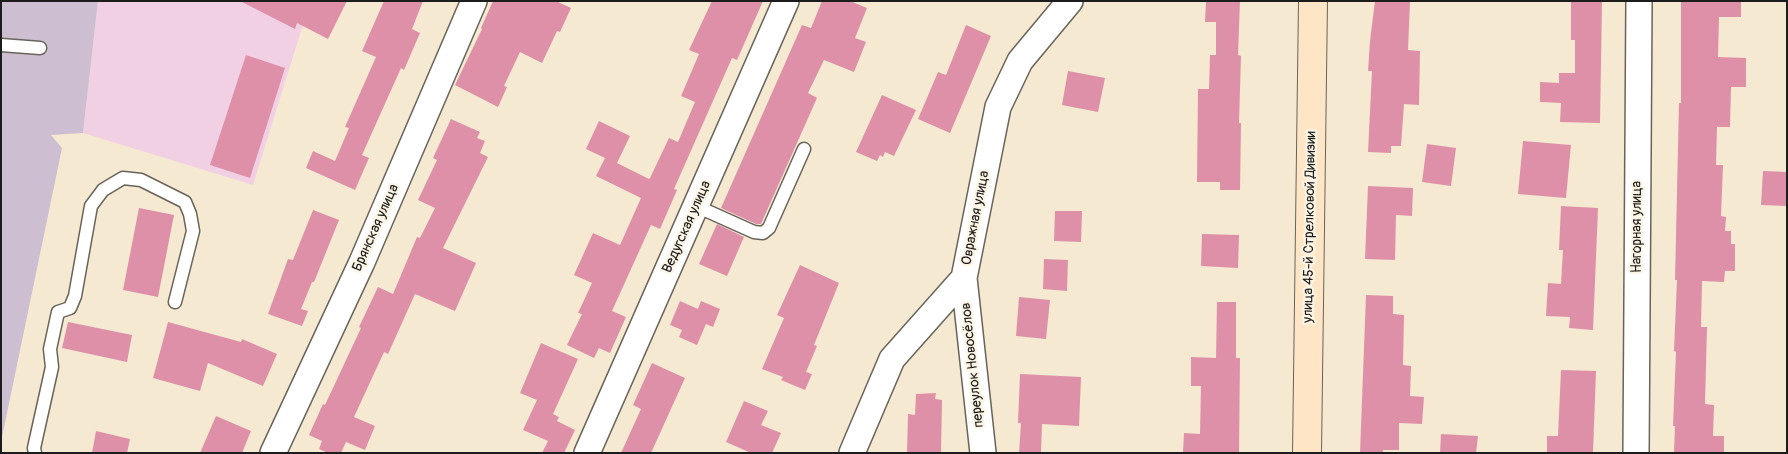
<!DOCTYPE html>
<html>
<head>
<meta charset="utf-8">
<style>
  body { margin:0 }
  #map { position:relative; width:1788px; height:454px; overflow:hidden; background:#f6e9d1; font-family:Pangolin,sans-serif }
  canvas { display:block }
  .frame { position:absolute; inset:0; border:2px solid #1c1c1c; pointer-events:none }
</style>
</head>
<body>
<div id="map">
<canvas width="1788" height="454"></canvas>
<div class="frame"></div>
</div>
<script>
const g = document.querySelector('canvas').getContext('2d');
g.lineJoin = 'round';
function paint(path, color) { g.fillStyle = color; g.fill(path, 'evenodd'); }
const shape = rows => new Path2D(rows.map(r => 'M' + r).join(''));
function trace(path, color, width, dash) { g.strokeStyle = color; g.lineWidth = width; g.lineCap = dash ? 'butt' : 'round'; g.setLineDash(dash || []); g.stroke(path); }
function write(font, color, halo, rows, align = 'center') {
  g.font = font + ' Pangolin,sans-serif'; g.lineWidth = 4.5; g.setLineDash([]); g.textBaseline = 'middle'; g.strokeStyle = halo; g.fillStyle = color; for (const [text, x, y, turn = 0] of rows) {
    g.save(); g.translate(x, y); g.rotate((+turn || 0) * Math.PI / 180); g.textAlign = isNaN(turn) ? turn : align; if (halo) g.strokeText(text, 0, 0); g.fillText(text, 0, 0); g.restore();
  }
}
paint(shape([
  [98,1,315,1,301,31,253,185,83,133]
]), '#f1d0e4');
paint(shape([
  [1,1,98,1,83,133,51,135,62,148,1,442]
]), '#cebed1');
paint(shape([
  [240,1,347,1,328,39,297,23,295,29],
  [384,1,423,1,412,29,420,33,404,70,401,68,362,155,369,158,355,190,306,168,313,151,335,161,349,128,345,127,376,57,362,51],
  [493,1,556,1,571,8,560,32,557,31,542,63,520,52,504,86,507,87,498,107,455,85,482,29,481,28],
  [712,1,763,1,737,60,732,58,674,189,677,190,660,229,651,225,612,311,626,317,610,353,599,348,594,358,567,345,582,314,578,313,592,283,574,275,593,233,620,245,641,198,596,176,605,158,586,149,599,121,630,136,617,163,649,179,650,178,669,138,678,142,695,102,681,96,699,54,689,50],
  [822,1,850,1,867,8,855,38,866,42,854,72,824,60,808,93,817,98,761,224,756,224,721,208,802,25,811,28],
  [1206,1,1240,1,1238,55,1241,56,1239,123,1241,123,1240,190,1220,190,1220,182,1197,182,1198,89,1209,89,1210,55,1216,55,1216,22,1205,22],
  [1375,1,1410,1,1408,50,1420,51,1419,105,1404,104,1401,146,1391,146,1391,153,1368,152,1372,71,1368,71,1370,41],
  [1571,1,1602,1,1600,123,1560,122,1561,103,1540,102,1540,82,1559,83,1559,73,1575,73,1575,40,1571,40],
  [1681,1,1741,1,1741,17,1719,17,1718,57,1746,58,1746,87,1731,87,1730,127,1717,127,1716,165,1723,165,1721,216,1726,217,1725,231,1731,231,1731,244,1735,244,1735,271,1725,271,1724,282,1702,281,1701,327,1707,327,1705,404,1714,405,1713,436,1724,436,1724,453,1674,453,1675,426,1673,426,1676,352,1674,351,1677,280,1675,280,1679,103,1681,103],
  [966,25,991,36,950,133,918,119,938,72,946,75],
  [246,55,285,68,250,178,210,165],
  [1068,71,1105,78,1098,112,1062,105],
  [882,95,916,110,894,156,885,152,883,157,880,155,877,161,856,152],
  [451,119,480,132,477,138,485,141,480,153,488,157,443,248,476,263,455,311,415,294,388,354,384,352,354,417,375,426,365,450,346,442,341,453,328,453,319,449,322,441,309,435,323,404,325,405,361,328,359,327,378,287,393,294,417,237,420,238,435,208,418,200,437,160,433,158],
  [1523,141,1571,145,1566,198,1518,194],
  [1427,144,1456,148,1451,186,1422,182],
  [1763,171,1787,172,1787,206,1761,205],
  [1368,186,1413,188,1412,216,1396,215,1395,260,1365,259],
  [1561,206,1598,208,1593,330,1569,328,1570,317,1546,316,1548,283,1561,284,1563,250,1559,250],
  [139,208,174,215,158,297,123,290],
  [313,210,339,220,314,282,312,282,301,309,308,311,302,326,268,314,288,259,293,260],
  [1055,211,1082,211,1081,242,1054,241],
  [717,224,744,237,727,276,699,264],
  [1202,234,1239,235,1238,268,1201,266],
  [1044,259,1068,260,1067,291,1043,289],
  [800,265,839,283,814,345,817,346,806,372,812,374,805,390,781,380,783,377,762,369,784,318,777,315],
  [1366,295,1393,296,1393,314,1404,315,1403,365,1411,366,1410,396,1424,397,1422,424,1399,423,1399,450,1383,450,1383,453,1360,453],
  [1019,297,1050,300,1046,339,1016,336],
  [680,301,698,309,701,301,720,309,713,327,706,324,697,345,679,337,682,330,670,325],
  [1217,302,1236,302,1236,358,1240,358,1239,453,1183,453,1184,433,1200,434,1201,386,1191,386,1191,357,1216,358],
  [68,322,132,335,127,362,62,348],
  [168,322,241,342,242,339,277,354,263,386,208,363,200,391,153,378],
  [541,343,578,359,553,414,559,417,557,421,575,430,564,453,542,453,548,441,523,430,537,400,520,393],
  [652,363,685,378,651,453,621,453,641,409,633,405],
  [1561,370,1596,371,1593,453,1547,453,1547,436,1558,436],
  [1020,374,1081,377,1079,426,1042,424,1041,453,1019,453,1021,423,1018,423],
  [936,393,935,399,942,400,941,453,907,453,908,414,915,415,916,394],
  [744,401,768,411,761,425,781,433,772,453,751,453,726,442],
  [216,416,251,431,242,453,200,453],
  [96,431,130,439,127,453,92,453],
  [1441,434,1478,436,1476,453,1440,453]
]), '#de90a9');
const lane = shape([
  [1,45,40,48],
  [696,206,754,232,763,233,769,228,804,149],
  [35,453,34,448,52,367,50,349,58,312,70,308,75,296,91,206,103,190,123,178,141,180,185,202,190,214,193,231,175,302]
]);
const street = shape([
  [964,278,983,453],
  [273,453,362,262,474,1],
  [587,453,786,1],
  [852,453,892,359,964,278,998,107,1020,61,1070,1],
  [1636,453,1639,1]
]);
const secondary = shape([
  [1307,453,1313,1]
]);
trace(lane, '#68645b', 15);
trace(street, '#68645b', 28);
trace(secondary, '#68645b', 30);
trace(lane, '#fff', 12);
trace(street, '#fff', 25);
trace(secondary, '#fee5c5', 28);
write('14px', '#1c1c1c', '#fcf5e5', [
  ["Овражная улица",976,218,-79],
  ["Ведугская улица",687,227,-66],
  ["улица 45-й Стрелковой Дивизии",1310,227,-89],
  ["Нагорная улица",1637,227,-90],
  ["Брянская улица",376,228,-66],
  ["переулок Новосёлов",973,365,-96]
]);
</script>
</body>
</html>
